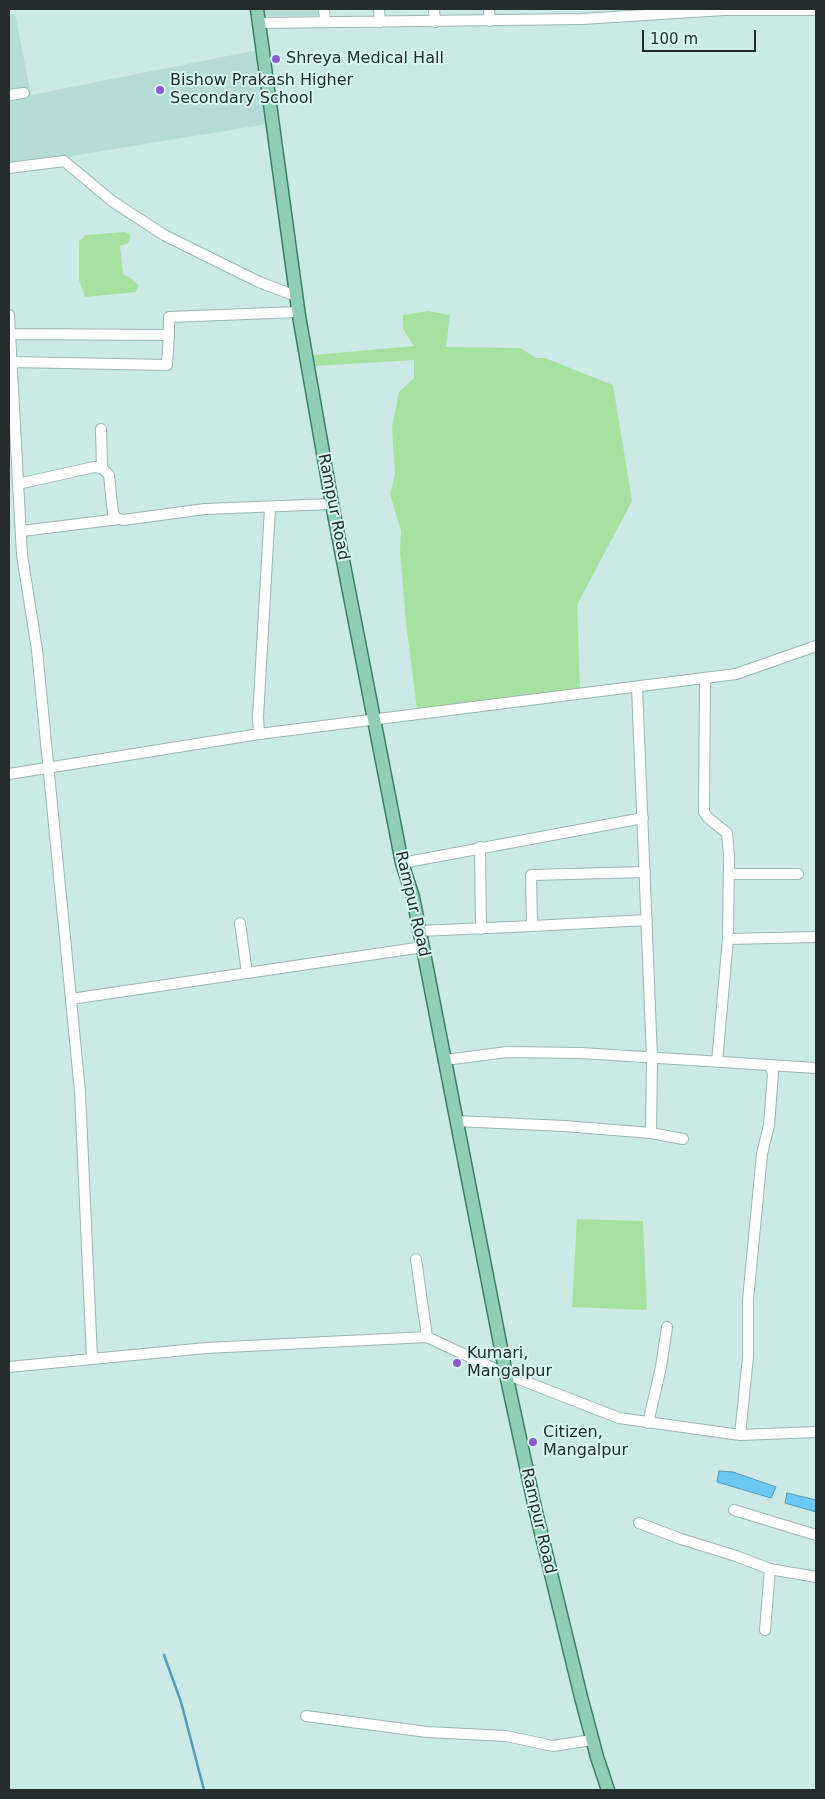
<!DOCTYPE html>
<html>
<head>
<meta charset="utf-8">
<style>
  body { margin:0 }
  #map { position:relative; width:825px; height:1799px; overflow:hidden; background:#cbe9e5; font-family:"DejaVu Sans",sans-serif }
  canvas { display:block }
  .frame { position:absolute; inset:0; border:10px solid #222d2c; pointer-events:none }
  .scale { position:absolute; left:642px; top:30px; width:114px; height:22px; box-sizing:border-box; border:2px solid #222d2c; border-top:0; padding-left:6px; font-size:15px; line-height:18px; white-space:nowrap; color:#222d2c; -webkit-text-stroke:4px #d8f6f2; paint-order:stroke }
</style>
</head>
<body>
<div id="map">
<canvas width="825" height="1799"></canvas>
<div class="frame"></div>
<div class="scale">100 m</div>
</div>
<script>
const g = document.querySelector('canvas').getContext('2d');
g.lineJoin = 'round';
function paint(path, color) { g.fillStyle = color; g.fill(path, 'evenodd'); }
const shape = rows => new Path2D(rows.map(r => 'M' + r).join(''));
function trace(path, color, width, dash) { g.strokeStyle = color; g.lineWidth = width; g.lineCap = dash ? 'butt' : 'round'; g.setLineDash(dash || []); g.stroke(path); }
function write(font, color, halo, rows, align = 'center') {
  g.font = font + ' "DejaVu Sans",sans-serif'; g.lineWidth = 4; g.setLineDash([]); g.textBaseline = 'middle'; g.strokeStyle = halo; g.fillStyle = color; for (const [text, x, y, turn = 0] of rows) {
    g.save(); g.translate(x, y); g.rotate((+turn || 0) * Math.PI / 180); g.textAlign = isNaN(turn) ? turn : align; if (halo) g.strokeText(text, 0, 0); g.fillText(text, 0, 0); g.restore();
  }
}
paint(shape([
  [263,9,321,9,322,16,264,16],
  [15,14,31,95,258,50,267,124,67,157,9,165,9,15]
]), '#b6dcd7');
paint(shape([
  [125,232,131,235,129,243,120,246,123,274,132,279,139,286,136,292,85,297,79,280,79,241,86,235],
  [428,311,450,315,446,347,520,348,536,358,545,358,613,385,632,501,577,605,580,689,417,709,406,623,400,551,401,531,390,494,395,474,392,427,399,392,414,378,414,360,314,366,314,355,414,346,403,329,403,315],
  [577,1219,643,1221,647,1310,572,1307]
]), '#a7e1a0');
const water = shape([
  [719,1471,733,1472,776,1487,771,1498,717,1482,719,1471],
  [787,1493,816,1500,816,1512,785,1503,787,1493]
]);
paint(water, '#69c9f7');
trace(water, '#549aba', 1);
trace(shape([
  [164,1655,181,1702,204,1790]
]), '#549aba', 2.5);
const minor = shape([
  [324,9,325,22],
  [379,9,380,22],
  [434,9,435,22],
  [489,9,490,21],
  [259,23,582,19,724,10,816,10],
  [9,95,24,93],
  [9,168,64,161,112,201,164,235,259,282,296,296],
  [9,315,22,555,37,650,80,1092,92,1358],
  [10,334,169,335,169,317,298,312],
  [12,362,167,365,169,335],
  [101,429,102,468],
  [18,484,94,467,102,468,109,475,113,513,116,518,123,520,205,509,332,504],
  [22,531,119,519],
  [705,678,704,812,708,818,727,833,729,855,728,939,717,1062],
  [637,687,652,1058,651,1133],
  [259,734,258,717,270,508],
  [9,774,259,734,736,674,816,646],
  [480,847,481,929],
  [402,863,643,818],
  [729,874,798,874],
  [240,923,247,973],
  [532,926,647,920],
  [419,931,532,926,531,875,645,872],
  [728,939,816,937],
  [71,999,423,947],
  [445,1060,507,1052,581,1053,816,1068],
  [456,1121,564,1126,651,1133,683,1139],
  [416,1259,427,1337],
  [9,1367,206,1348,427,1337,506,1374,619,1418,740,1435,816,1432],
  [648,1423,661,1367,667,1327],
  [740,1435,748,1357,748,1300,762,1154,769,1125,773,1073,770,1066],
  [734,1510,816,1535],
  [639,1523,681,1539,736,1556,770,1569,816,1577],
  [765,1630,770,1569],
  [306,1716,427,1732,506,1736,553,1746,592,1740]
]);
const major = shape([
  [257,9,299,316,332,504,402,863,413,897,506,1374,535,1508,581,1697,597,1757,608,1790]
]);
trace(minor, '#9ab7b3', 12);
trace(major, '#3a8066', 15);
trace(minor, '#fff', 10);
trace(major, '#91ceb6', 12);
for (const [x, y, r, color] of [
  [276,59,5,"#895bd5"],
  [160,90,5,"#895bd5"],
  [457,1363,5,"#895bd5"],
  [533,1442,5,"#895bd5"]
]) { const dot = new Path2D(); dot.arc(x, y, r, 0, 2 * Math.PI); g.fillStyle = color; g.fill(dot); trace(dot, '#d8f6f2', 2); }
write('16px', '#222d2c', '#d8f6f2', [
  ["Shreya Medical Hall",286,59],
  ["Bishow Prakash Higher",170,81],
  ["Secondary School",170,99],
  ["Kumari,",467,1354],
  ["Mangalpur",467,1372],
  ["Citizen,",543,1433],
  ["Mangalpur",543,1451]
], 'left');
write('16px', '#222d2c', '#d8f6f2', [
  ["Rampur Road",333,507,79],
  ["Rampur Road",412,904,77],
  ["Rampur Road",538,1521,77]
]);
</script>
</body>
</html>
